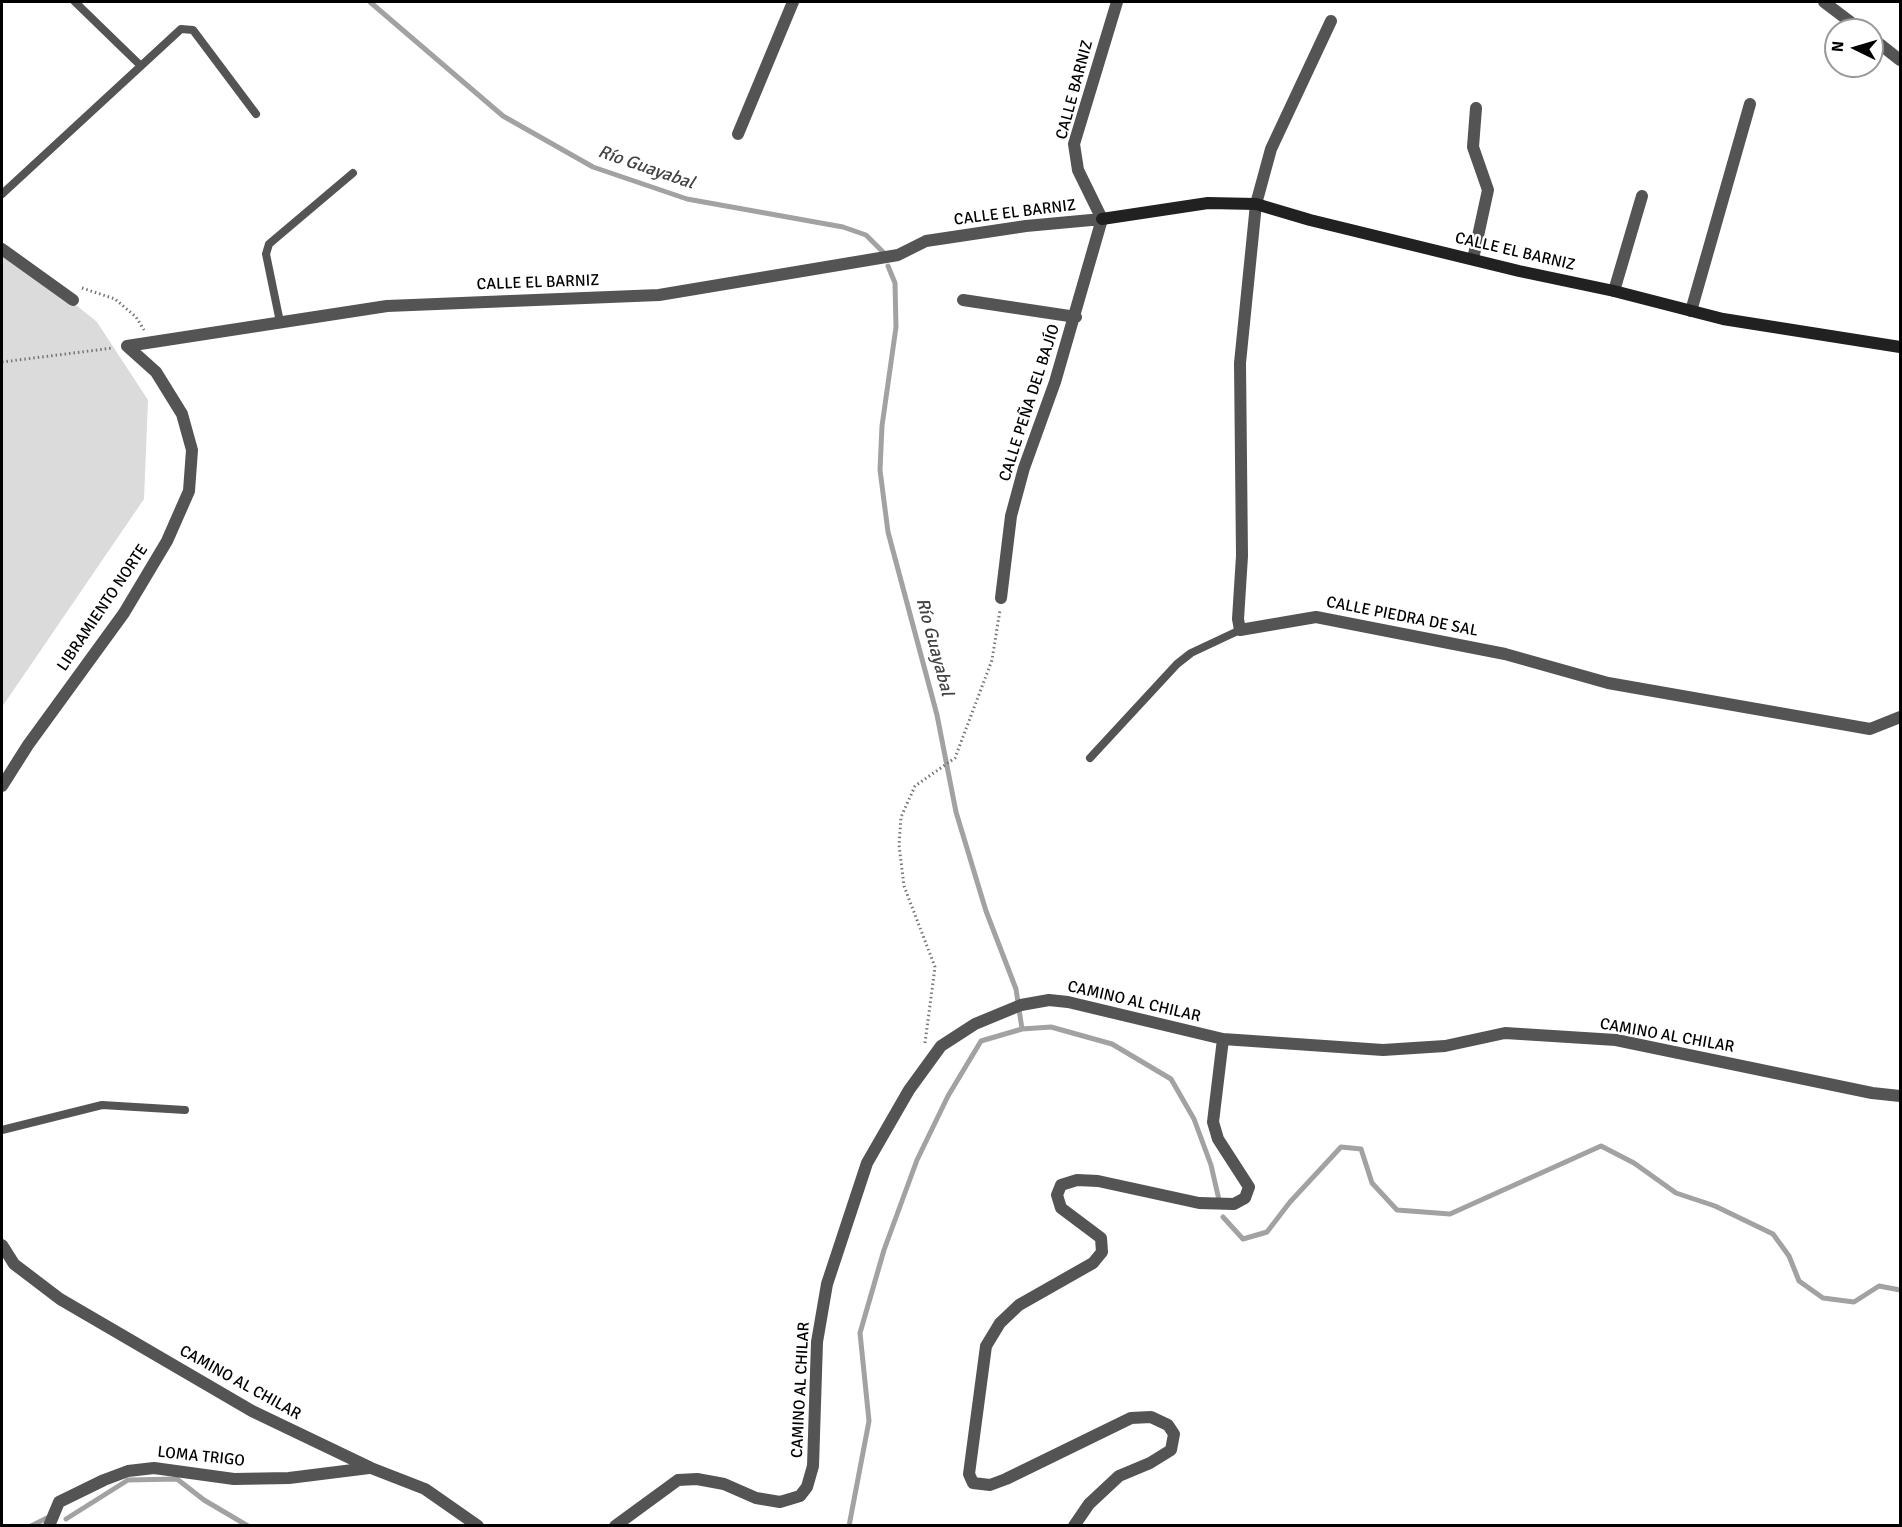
<!DOCTYPE html>
<html>
<head>
<meta charset="utf-8">
<style>
  body { margin:0 }
  #map { position:relative; width:1902px; height:1527px; overflow:hidden; background:#fff; font-family:Signika,sans-serif }
  canvas { display:block }
  .frame { position:absolute; inset:0; border:3px solid #000; pointer-events:none }
  .north { position:absolute; left:1824px; top:18px; width:60px; height:60px; box-sizing:border-box; background:#fff; border:2px solid #999; border-radius:50%; rotate:275deg; font-size:16px; font-weight:700; line-height:24px; text-align:center; color:#000 }
  .north::after { content:''; display:block; margin:auto; width:21px; height:27px; background:#000; clip-path:polygon(50% 0,100% 100%,50% 72%,0 100%) }
</style>
</head>
<body>
<div id="map">
<canvas width="1902" height="1527"></canvas>
<div class="frame"></div>
<div class="north">N</div>
</div>
<script>
const g = document.querySelector('canvas').getContext('2d');
g.lineJoin = 'round';
function paint(path, color) { g.fillStyle = color; g.fill(path, 'evenodd'); }
const shape = rows => new Path2D(rows.map(r => 'M' + r).join(''));
function trace(path, color, width, dash) { g.strokeStyle = color; g.lineWidth = width; g.lineCap = dash ? 'butt' : 'round'; g.setLineDash(dash || []); g.stroke(path); }
function write(font, color, halo, rows, align = 'center') {
  g.font = font + ' Signika,sans-serif'; g.lineWidth = 5; g.setLineDash([]); g.textBaseline = 'middle'; g.strokeStyle = halo; g.fillStyle = color; for (const [text, x, y, turn = 0] of rows) {
    g.save(); g.translate(x, y); g.rotate((+turn || 0) * Math.PI / 180); g.textAlign = isNaN(turn) ? turn : align; if (halo) g.strokeText(text, 0, 0); g.fillText(text, 0, 0); g.restore();
  }
}
paint(shape([
  [2,245,97,322,148,400,144,499,2,707]
]), '#dbdbdb');
trace(shape([
  [370,2,503,116,593,167,687,199,843,227,866,235,885,254],
  [888,266,895,283,896,327,882,426,880,470,888,532,937,715,956,812,986,911,1016,989,1022,1029],
  [1223,1217,1243,1239,1267,1232,1290,1202,1341,1147,1361,1149,1372,1183,1397,1210,1450,1214,1601,1146,1634,1163,1676,1193,1715,1206,1773,1234,1789,1256,1799,1281,1823,1298,1854,1302,1879,1286,1900,1290],
  [66,1519,128,1480,177,1479,204,1500,248,1526],
  [31,1526,47,1518],
  [849,1526,869,1421,860,1333,884,1250,917,1160,948,1096,981,1041,1022,1029,1051,1027,1112,1044,1171,1079,1194,1119,1211,1165,1219,1200]
]), '#a2a2a2', 5);
trace(shape([
  [82,288,115,299,136,317,144,330],
  [2,362,113,348],
  [925,1043,935,967,904,886,899,845,901,817,915,786,955,758,992,660,1000,610]
]), '#767676', 3, [1.5, 3]);
trace(shape([
  [75,2,140,65],
  [2,194,181,29,193,30,256,114],
  [280,322,266,254,269,244,353,173],
  [1090,758,1177,664,1191,653,1240,630],
  [2,1130,102,1105,185,1110]
]), '#545454', 8);
trace(shape([
  [1824,2,1861,30],
  [1331,21,1271,149,1256,204,1240,363,1242,556,1238,619,1240,630,1316,617,1505,654,1608,683,1870,729,1900,717],
  [1872,38,1900,60],
  [738,134,793,2],
  [1102,219,1078,170,1074,144,1117,2],
  [2,249,73,300],
  [1473,259,1488,190,1473,147,1476,108],
  [1614,291,1642,196],
  [963,300,1076,317],
  [1691,311,1750,104],
  [127,346,387,306,659,295,898,255,926,241,1026,226,1102,219],
  [1001,598,1011,516,1024,468,1055,382,1102,219],
  [2,786,28,745,124,613,167,541,189,491,192,450,182,414,156,372,127,346],
  [2,1245,14,1264,60,1299,252,1411,371,1468,425,1489,478,1526],
  [49,1526,59,1502,104,1480,128,1471,154,1468,234,1479,289,1478,369,1468],
  [615,1526,678,1480,697,1479,724,1484,756,1498,780,1502,800,1496,807,1487,813,1466,817,1342,827,1284,867,1163,909,1090,941,1046,975,1024,1021,1005,1049,1000,1068,1002,1223,1039,1383,1050,1445,1046,1505,1033,1616,1040,1872,1093,1900,1096],
  [1074,1526,1089,1504,1119,1476,1150,1463,1171,1450,1174,1434,1168,1425,1151,1417,1131,1418,1006,1479,990,1485,973,1483,969,1474,986,1346,1000,1323,1019,1305,1093,1263,1102,1252,1101,1238,1061,1208,1057,1195,1061,1185,1077,1180,1098,1181,1199,1203,1234,1204,1245,1198,1249,1187,1218,1139,1213,1122,1223,1039]
]), '#545454', 12);
trace(shape([
  [1102,219,1208,203,1256,204,1310,220,1519,271,1614,291,1723,319,1900,347]
]), '#212121', 12);
write('16px', '#000', '#fff', [
  ["CALLE BARNIZ",1075,90,-75],
  ["CALLE EL BARNIZ",1015,213,-7],
  ["CALLE EL BARNIZ",1515,252,13],
  ["CALLE EL BARNIZ",538,283,-2],
  ["CALLE PEÑA DEL BAJÍO",1030,403,-72],
  ["LIBRAMIENTO NORTE",103,608,-56],
  ["CALLE PIEDRA DE SAL",1402,617,11],
  ["CAMINO AL CHILAR",1134,1002,13],
  ["CAMINO AL CHILAR",1667,1036,10],
  ["CAMINO AL CHILAR",240,1383,29],
  ["CAMINO AL CHILAR",801,1390,-87],
  ["LOMA TRIGO",201,1457,6]
]);
write('italic 18px', '#434343', '#fff', [
  ["Río Guayabal",646,168,19],
  ["Río Guayabal",934,647,75]
]);
</script>
</body>
</html>
